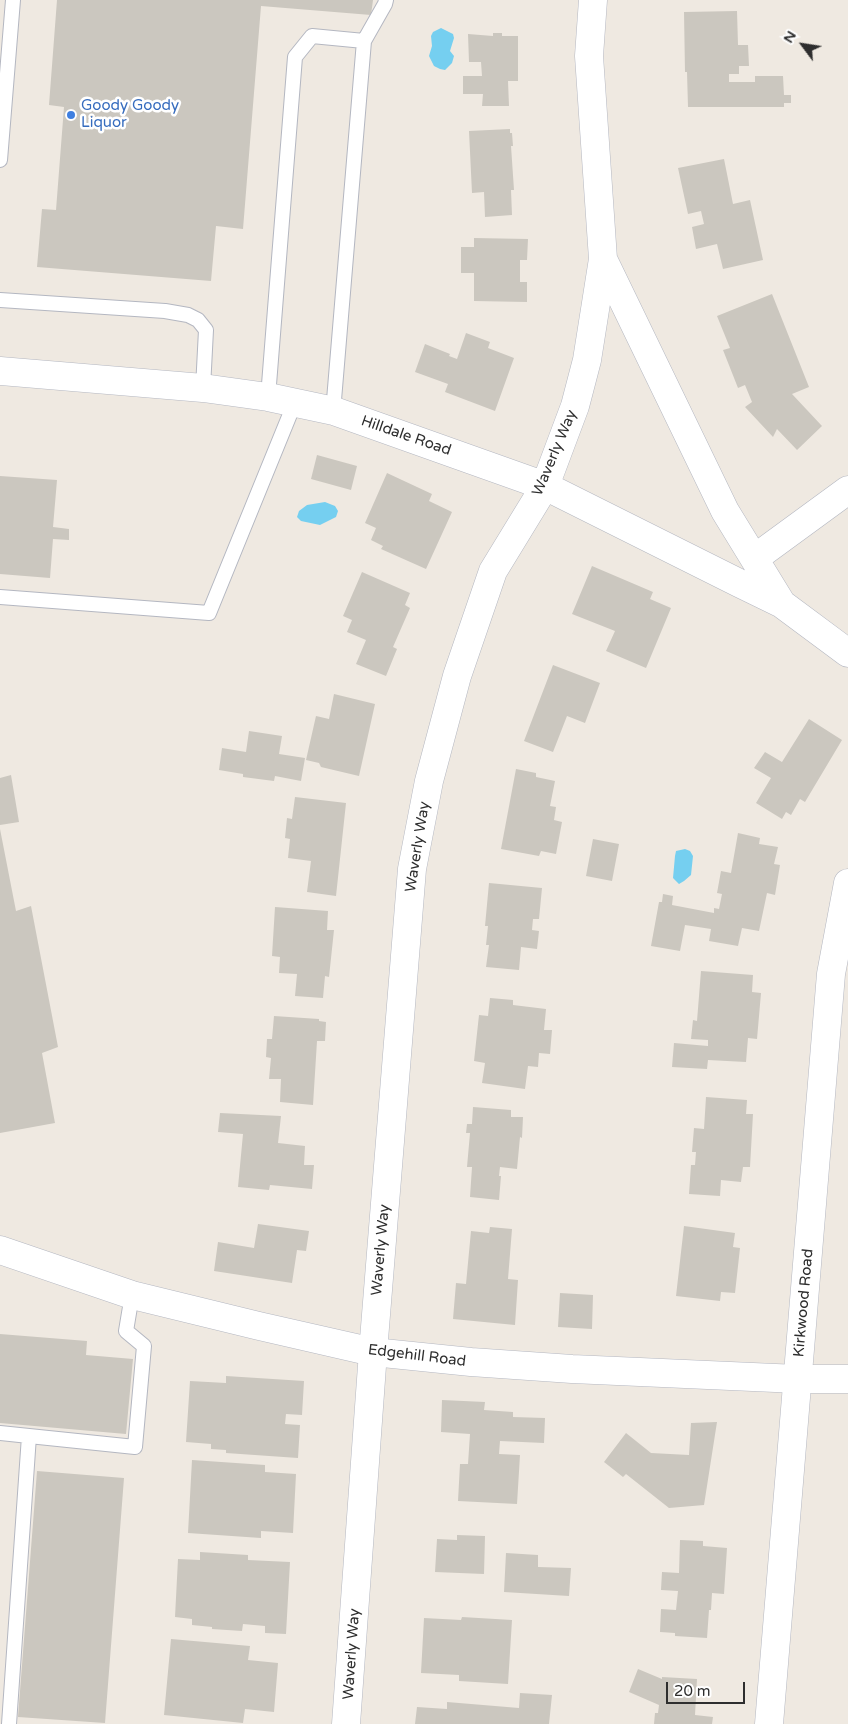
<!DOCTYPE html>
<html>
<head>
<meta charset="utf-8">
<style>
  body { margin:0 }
  #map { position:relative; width:848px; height:1724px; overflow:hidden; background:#efe9e1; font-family:"Varela Round",sans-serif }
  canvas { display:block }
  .north { position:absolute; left:778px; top:20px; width:50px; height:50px; -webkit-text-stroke:4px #fff; paint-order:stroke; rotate:301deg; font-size:14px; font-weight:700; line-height:20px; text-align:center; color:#2e2e2e }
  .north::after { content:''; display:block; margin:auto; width:18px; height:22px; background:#2e2e2e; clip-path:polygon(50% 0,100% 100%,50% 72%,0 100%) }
  .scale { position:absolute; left:666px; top:1682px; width:79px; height:22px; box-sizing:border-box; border:2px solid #2e2e2e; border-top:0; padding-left:6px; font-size:15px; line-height:18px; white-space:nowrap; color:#2e2e2e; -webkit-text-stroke:4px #fff; paint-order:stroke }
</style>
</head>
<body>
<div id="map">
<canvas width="848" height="1724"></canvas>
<div class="north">N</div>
<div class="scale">20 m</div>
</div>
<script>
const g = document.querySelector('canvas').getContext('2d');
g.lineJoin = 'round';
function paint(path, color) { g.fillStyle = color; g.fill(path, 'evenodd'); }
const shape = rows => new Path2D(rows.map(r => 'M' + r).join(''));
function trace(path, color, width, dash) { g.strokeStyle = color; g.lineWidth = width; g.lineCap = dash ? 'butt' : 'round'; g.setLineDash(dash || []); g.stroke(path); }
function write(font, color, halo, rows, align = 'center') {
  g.font = font + ' "Varela Round",sans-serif'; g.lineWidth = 5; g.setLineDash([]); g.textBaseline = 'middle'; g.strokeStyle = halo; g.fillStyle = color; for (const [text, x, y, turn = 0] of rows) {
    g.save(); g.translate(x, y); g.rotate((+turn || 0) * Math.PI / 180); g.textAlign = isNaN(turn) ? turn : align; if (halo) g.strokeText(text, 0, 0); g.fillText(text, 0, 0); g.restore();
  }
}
paint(shape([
  [441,28,453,34,454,38,450,51,454,56,452,63,445,70,440,69,434,66,429,56,432,46,431,36,433,32],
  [325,502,335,506,338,511,336,517,320,525,301,521,297,517,299,511,307,505],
  [685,849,690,851,693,856,691,875,684,881,679,884,673,878,675,856,676,851]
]), '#75cff0');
paint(shape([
  [57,0,373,0,371,15,261,6,243,229,216,226,211,281,37,267,42,209,56,210,64,107,49,105],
  [737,11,738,45,748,45,749,66,739,66,739,74,729,74,729,82,755,82,755,76,783,76,784,95,791,95,791,103,784,103,784,107,688,107,687,72,685,72,684,12],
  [493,33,502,33,502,36,518,36,518,81,508,81,509,106,482,106,483,94,463,94,463,76,482,76,481,62,469,62,468,34,493,36],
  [510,129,510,133,512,133,513,146,511,146,514,190,511,190,512,215,485,217,484,192,472,193,469,131],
  [724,159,733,204,750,200,763,260,723,269,717,244,696,249,692,227,704,224,701,211,688,214,678,168],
  [474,238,528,239,527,260,520,260,520,282,527,282,527,302,474,301,474,273,461,273,461,247,474,247],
  [772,294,809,387,792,394,822,426,797,450,777,429,773,437,745,407,752,402,745,385,738,388,723,350,730,348,717,316],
  [466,333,490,342,488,348,514,358,495,411,445,392,448,384,415,372,425,344,450,354,449,356,457,359],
  [317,455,357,466,351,490,311,479],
  [387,473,432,494,429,501,452,512,426,569,381,549,383,546,371,540,376,528,365,523],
  [0,476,57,480,53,527,69,529,69,540,53,539,50,578,0,574],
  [592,566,653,592,650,599,671,608,646,668,606,651,615,631,572,614],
  [362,572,410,593,405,605,410,608,393,647,397,649,386,676,356,664,366,640,347,632,352,620,343,616],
  [553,665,600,683,585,723,567,716,553,752,524,741],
  [334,694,375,704,359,776,321,767,319,763,306,760,316,716,329,719],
  [809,719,842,740,805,802,800,799,791,815,786,812,782,819,756,803,771,778,754,768,765,752,782,762],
  [249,731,282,736,279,754,305,758,301,781,275,776,274,781,243,777,243,774,219,770,222,748,246,752],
  [516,769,536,773,536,777,555,781,550,806,556,807,554,820,562,822,556,854,541,851,539,856,501,849],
  [11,775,19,822,0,825,0,778],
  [295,797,346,803,336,896,307,892,311,861,288,858,290,839,285,838,287,818,292,819],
  [0,829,16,911,31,906,58,1047,42,1053,55,1123,0,1133],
  [738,833,760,838,759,844,778,847,774,864,780,865,775,895,767,893,759,931,742,928,738,946,709,941,711,929,685,925,680,951,651,946,659,902,662,902,663,894,673,896,672,905,714,913,714,908,719,909,722,894,717,893,721,871,731,873],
  [593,839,619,844,612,881,586,876],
  [489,883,542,888,539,919,533,919,532,930,539,931,537,949,521,947,519,970,486,967,489,945,486,945,488,926,485,926],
  [275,907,328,911,327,930,334,930,329,977,325,976,323,998,295,996,297,974,279,973,280,957,272,956],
  [701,971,753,975,752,992,761,993,757,1039,748,1038,746,1062,708,1060,707,1069,672,1067,674,1043,708,1046,708,1040,691,1039,693,1020,697,1021],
  [490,998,513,1000,513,1005,546,1009,544,1030,552,1030,550,1054,539,1053,538,1067,528,1066,525,1089,482,1083,485,1063,474,1061,479,1015,488,1016],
  [274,1016,319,1019,319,1021,326,1022,325,1041,317,1041,313,1105,280,1102,281,1079,269,1079,271,1058,266,1057,267,1039,272,1039],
  [706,1097,747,1100,746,1114,753,1114,750,1167,743,1167,741,1182,721,1180,720,1196,689,1194,691,1165,695,1165,696,1152,692,1152,694,1128,704,1129],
  [473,1107,511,1110,511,1117,523,1117,522,1138,520,1137,517,1169,500,1167,499,1176,501,1176,499,1200,470,1197,472,1167,467,1167,470,1133,466,1133,467,1124,472,1124],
  [220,1113,281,1116,278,1143,305,1146,304,1165,314,1165,312,1189,270,1185,269,1190,238,1187,243,1134,218,1132],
  [258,1224,309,1231,306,1251,297,1250,292,1283,214,1271,218,1242,254,1248],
  [684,1226,735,1233,733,1247,740,1248,735,1293,721,1292,720,1301,676,1296],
  [490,1227,512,1229,508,1279,518,1280,515,1325,453,1319,456,1283,466,1284,471,1231,489,1233],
  [560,1293,593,1295,592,1329,558,1327],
  [0,1334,87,1341,86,1355,133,1359,126,1434,0,1423],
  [226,1376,304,1381,302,1415,286,1414,285,1424,300,1425,298,1458,226,1453,226,1450,211,1449,211,1444,186,1442,190,1381,226,1383],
  [442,1400,485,1402,484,1410,513,1412,513,1417,545,1418,544,1443,500,1441,499,1454,520,1455,517,1504,458,1501,460,1464,468,1464,470,1434,441,1432],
  [717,1422,704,1505,669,1508,626,1474,623,1477,604,1462,626,1433,651,1453,689,1455,691,1423],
  [192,1460,265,1465,265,1472,296,1474,293,1533,261,1531,261,1538,188,1533],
  [37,1471,124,1478,105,1723,18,1717],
  [457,1535,485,1536,484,1574,435,1572,437,1539,457,1540],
  [680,1540,703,1541,703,1546,727,1548,724,1594,712,1593,711,1610,709,1610,707,1638,675,1636,675,1633,660,1632,661,1609,676,1610,678,1591,661,1590,662,1572,679,1573],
  [200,1552,248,1555,248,1560,290,1562,286,1634,265,1633,265,1626,243,1624,242,1631,212,1629,212,1627,192,1625,192,1619,175,1617,178,1559,200,1560],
  [506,1553,538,1555,538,1567,571,1568,569,1596,504,1592],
  [462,1617,512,1620,508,1684,459,1681,459,1675,421,1673,424,1618,461,1620],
  [171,1639,250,1646,248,1660,278,1663,274,1712,245,1709,243,1723,164,1715],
  [638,1669,662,1679,662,1677,697,1679,695,1715,713,1717,712,1724,654,1724,655,1713,658,1713,659,1705,629,1692],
  [520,1693,552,1695,549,1724,415,1724,417,1707,447,1709,447,1702,519,1708]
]), '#cbc7bf');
const lane = shape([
  [0,160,13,0],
  [0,300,165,311,188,315,198,320,206,330,203,388],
  [268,397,295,57,312,36,364,41],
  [333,412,364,41,385,4,386,0],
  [0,597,209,613,295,402],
  [0,1433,29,1436,9,1724],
  [29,1436,135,1447,144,1346,126,1331,132,1295]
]);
const street = shape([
  [603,259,725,511,782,604],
  [0,371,203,388,268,397,334,411,545,486,739,583,782,604,848,653],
  [755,558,848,490],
  [346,1724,373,1352,412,869,429,781,457,676,493,571,545,486,575,406,587,360,603,259,589,56,593,0],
  [769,1724,831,974,848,883]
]);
const secondary = shape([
  [0,1250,132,1295,259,1326,373,1352,471,1362,572,1369,798,1379,848,1379]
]);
trace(lane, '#b4b7c1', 16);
trace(street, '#b4b7c1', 29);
trace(secondary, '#b4b7c1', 29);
trace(lane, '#fff', 14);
trace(street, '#fff', 28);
trace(secondary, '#fff', 28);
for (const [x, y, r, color] of [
  [71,115,5,"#3f7fe0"]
]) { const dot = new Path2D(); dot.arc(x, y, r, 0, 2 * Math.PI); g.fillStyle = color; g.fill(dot); trace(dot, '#fff', 2); }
write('15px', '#366cbe', '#fff', [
  ["Goody Goody",81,106],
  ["Liquor",81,123]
], 'left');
write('15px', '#2e2e2e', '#fff', [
  ["Hilldale Road",406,436,19],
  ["Waverly Way",555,453,-67],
  ["Waverly Way",418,847,-81],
  ["Waverly Way",381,1250,-85],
  ["Kirkwood Road",804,1303,-85],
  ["Edgehill Road",417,1356,7],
  ["Waverly Way",352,1654,-86]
]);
</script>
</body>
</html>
